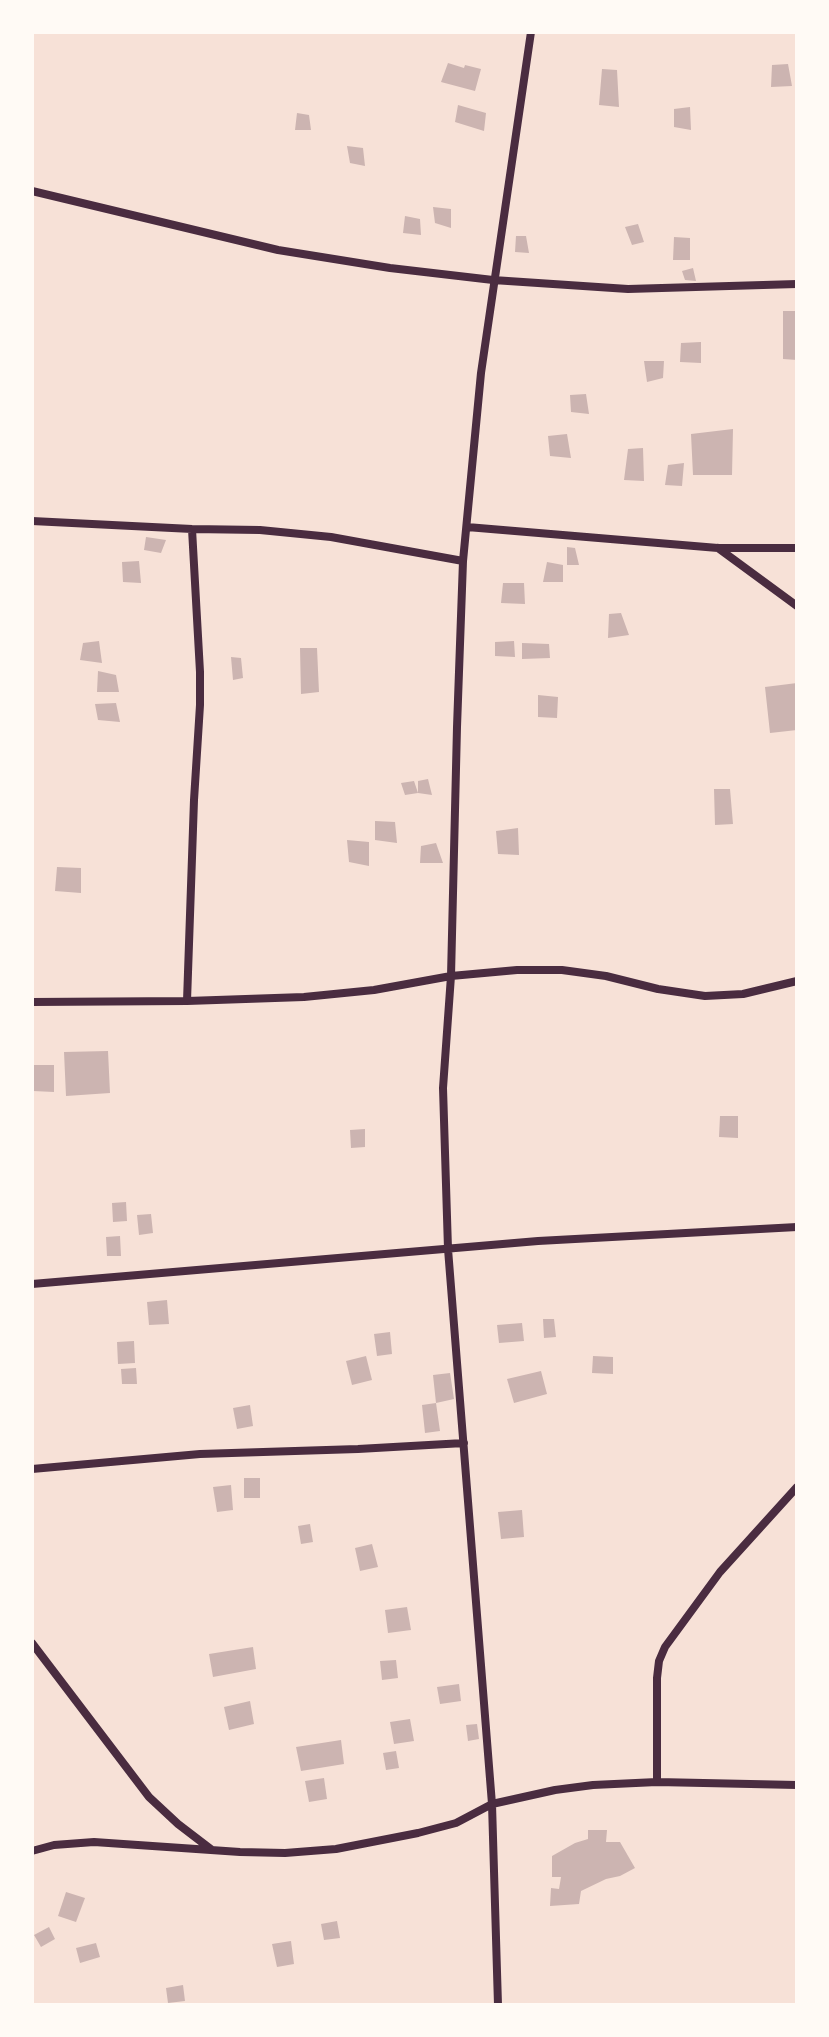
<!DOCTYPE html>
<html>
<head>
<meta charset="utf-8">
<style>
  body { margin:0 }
  #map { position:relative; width:829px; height:2037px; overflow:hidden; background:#f7e1d7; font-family:"Work Sans",sans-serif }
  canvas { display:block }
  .frame { position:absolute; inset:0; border:34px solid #fffaf5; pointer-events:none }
</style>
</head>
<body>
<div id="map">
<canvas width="829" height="2037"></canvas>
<div class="frame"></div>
</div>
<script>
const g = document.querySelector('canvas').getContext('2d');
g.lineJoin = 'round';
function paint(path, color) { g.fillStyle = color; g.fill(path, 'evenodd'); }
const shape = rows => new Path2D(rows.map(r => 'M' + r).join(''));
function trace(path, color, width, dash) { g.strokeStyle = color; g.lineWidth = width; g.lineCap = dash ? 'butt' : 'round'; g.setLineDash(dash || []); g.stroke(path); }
paint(shape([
  [448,63,464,68,465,65,481,69,475,91,441,82],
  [788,64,792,86,771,87,772,65],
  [602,69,617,70,619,107,599,105],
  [458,105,486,113,484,131,455,122],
  [690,107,691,130,674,127,674,109],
  [297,113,309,115,311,130,295,130],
  [347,146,363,148,365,166,350,163],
  [433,207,451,209,451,228,435,223],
  [405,216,420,219,421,235,403,233],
  [638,224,644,242,632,245,625,227],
  [516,236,526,236,529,253,515,252],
  [674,237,690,238,690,260,673,260],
  [693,268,696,281,685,280,682,271],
  [783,311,797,311,797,360,783,359],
  [701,342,701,363,680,362,681,343],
  [644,361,664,361,663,378,647,382],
  [586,394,589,414,571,412,570,395],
  [733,429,732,475,693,475,691,434],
  [567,434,571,458,550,456,548,436],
  [643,448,644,481,624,480,628,449],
  [684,463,682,486,665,485,668,465],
  [146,537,166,540,161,553,144,550],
  [567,547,575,548,579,565,567,565],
  [139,561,141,583,123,582,122,562],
  [547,562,563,565,563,582,543,582],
  [503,583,524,583,525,604,501,603],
  [621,613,629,635,608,638,609,614],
  [99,641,102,663,80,660,83,643],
  [514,641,515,657,495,656,495,642],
  [522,643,549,644,550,658,522,659],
  [300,648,317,648,319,692,301,694],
  [231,657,241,658,243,678,233,680],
  [98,671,116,675,119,692,97,692],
  [797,683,797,730,770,733,765,687],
  [538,695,558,697,557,718,538,717],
  [116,703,120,722,98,720,95,704],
  [428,779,432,795,418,793,418,781],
  [414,781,418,793,405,795,401,783],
  [714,789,730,789,733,824,715,825],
  [375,821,395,822,397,843,375,840],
  [518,828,519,855,498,854,496,831],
  [347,840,369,842,369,866,349,862],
  [436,843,443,863,420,863,421,846],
  [57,867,81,868,81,893,55,891],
  [108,1051,110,1093,66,1096,64,1052],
  [34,1065,54,1065,54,1092,33,1091],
  [720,1116,738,1116,738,1138,719,1137],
  [365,1129,365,1147,351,1148,350,1130],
  [126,1202,127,1221,113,1222,112,1203],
  [151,1214,153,1233,139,1235,137,1215],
  [120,1236,121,1256,107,1256,106,1237],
  [167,1300,169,1324,149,1325,147,1302],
  [543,1319,554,1319,556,1337,544,1338],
  [522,1323,524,1341,499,1343,497,1325],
  [390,1332,392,1354,377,1356,374,1334],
  [134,1341,135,1363,118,1364,117,1342],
  [366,1356,372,1380,352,1385,346,1361],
  [593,1356,613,1357,613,1374,592,1373],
  [136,1368,137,1384,122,1384,121,1369],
  [541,1371,547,1394,514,1403,507,1379],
  [450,1373,454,1399,436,1403,433,1375],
  [436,1403,440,1431,425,1433,422,1405],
  [250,1405,253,1426,237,1429,233,1408],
  [244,1478,260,1478,260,1498,244,1498],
  [231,1485,233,1510,217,1512,213,1487],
  [522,1510,524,1537,501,1539,498,1512],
  [310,1524,313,1542,301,1544,298,1526],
  [372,1544,378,1567,360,1571,355,1548],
  [407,1607,411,1630,388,1633,385,1610],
  [253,1647,256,1669,213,1677,209,1654],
  [396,1660,398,1678,382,1680,380,1661],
  [459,1684,461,1701,440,1704,437,1687],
  [250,1701,254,1724,229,1730,224,1707],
  [410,1719,414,1741,394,1744,390,1722],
  [477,1724,479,1739,468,1741,466,1725],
  [341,1740,344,1764,301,1771,296,1747],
  [396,1751,399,1768,386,1770,383,1753],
  [324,1778,327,1799,309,1802,305,1781],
  [588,1830,607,1830,606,1842,620,1842,635,1868,620,1876,606,1879,581,1891,579,1904,550,1906,551,1888,559,1889,561,1877,552,1877,552,1856,575,1843,588,1839],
  [66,1892,85,1898,76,1922,58,1916],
  [337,1921,340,1938,324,1940,321,1924],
  [49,1927,55,1939,41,1947,34,1935],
  [291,1941,294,1964,277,1967,272,1944],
  [96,1943,100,1957,80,1963,76,1948],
  [183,1985,185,2001,168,2003,166,1988]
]), '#ccb4b1');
trace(shape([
  [32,191,278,250,390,268,493,280,628,289,797,284],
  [32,521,192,529,260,530,331,537,463,561],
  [467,527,718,548,797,548],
  [718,548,797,606],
  [187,1001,194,800,200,705,200,672,192,529],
  [32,1002,187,1001,304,997,374,990,451,976,517,970,562,970,606,976,658,989,705,996,743,994,797,981],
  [32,1284,538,1241,797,1227],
  [32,1469,200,1454,358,1449,464,1443],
  [32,1643,149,1797,178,1824,212,1850],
  [657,1782,657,1678,659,1661,665,1647,720,1572,797,1487],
  [32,1851,54,1845,94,1842,240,1852,285,1853,336,1849,418,1833,456,1823,492,1804,555,1790,593,1785,657,1782,797,1785],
  [498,2005,492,1804,448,1249,443,1088,451,976,457,727,463,561,481,373,531,32]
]), '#4a2c40', 8);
</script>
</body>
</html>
